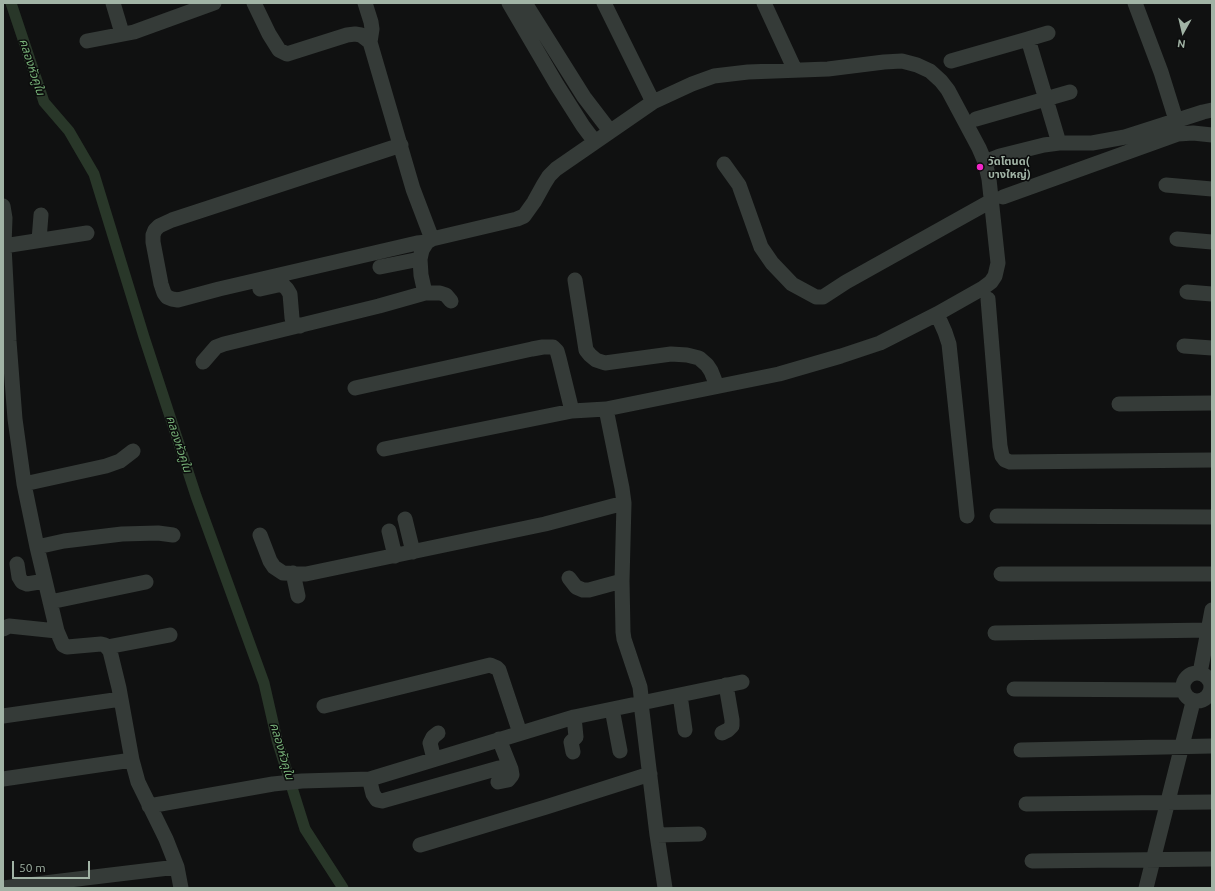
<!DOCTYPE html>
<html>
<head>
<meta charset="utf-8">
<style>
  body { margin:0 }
  #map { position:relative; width:1215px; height:891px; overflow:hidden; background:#101111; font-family:Ubuntu,sans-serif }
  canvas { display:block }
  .frame { position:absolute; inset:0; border:4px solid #a1b3a5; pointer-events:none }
  .north { position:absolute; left:1163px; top:12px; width:40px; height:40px; -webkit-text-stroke:3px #0b0c0c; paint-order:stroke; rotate:188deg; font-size:11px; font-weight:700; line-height:16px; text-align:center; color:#a1b3a5 }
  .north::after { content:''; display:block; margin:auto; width:14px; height:18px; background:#a1b3a5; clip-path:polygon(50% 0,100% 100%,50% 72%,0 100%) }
  .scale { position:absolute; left:12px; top:861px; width:78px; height:18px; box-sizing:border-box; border:2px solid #a1b3a5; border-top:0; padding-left:5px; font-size:12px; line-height:14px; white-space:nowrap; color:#a1b3a5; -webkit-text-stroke:3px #0b0c0c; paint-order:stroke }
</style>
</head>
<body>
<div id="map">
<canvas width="1215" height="891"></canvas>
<div class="frame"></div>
<div class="north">N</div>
<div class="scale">50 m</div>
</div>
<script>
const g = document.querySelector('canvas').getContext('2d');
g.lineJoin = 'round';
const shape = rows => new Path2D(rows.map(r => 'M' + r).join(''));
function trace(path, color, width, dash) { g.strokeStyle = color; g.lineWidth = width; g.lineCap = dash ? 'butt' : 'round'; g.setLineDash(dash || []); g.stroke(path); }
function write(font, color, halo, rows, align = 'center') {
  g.font = font + ' Ubuntu,"Noto Sans Thai",sans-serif'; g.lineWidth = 3; g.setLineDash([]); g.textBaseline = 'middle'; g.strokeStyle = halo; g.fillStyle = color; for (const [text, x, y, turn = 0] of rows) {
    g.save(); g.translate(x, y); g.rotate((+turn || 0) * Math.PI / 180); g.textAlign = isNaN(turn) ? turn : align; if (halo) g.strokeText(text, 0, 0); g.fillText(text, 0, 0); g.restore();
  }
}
trace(shape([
  [11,3,44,102,69,131,94,174,144,337,196,496,264,683,277,740,305,829,343,888]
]), '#293729', 11);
trace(shape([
  [113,3,122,33],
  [254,3,269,34,279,50,287,54,347,35,355,34,361,35,370,42,413,189,432,239,517,219,524,216,534,202,544,184,549,176,556,169,653,102,692,84,714,76,748,72,828,69,884,62,902,61,917,65,930,71,941,81,948,90,979,148,985,162],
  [365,3,371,22,372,29,370,42],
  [509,3,557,85,583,126,595,142],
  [525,3,584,97,610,131],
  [604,3,653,102],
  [764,3,795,70],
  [1135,3,1161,72,1176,120],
  [1028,39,1048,33],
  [87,41,134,32,214,3],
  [951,61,1028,39,1059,143],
  [976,119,1070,92],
  [401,145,172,220,159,226,155,230,153,235,153,242,161,284,164,293,167,297,172,299,178,300,219,289,417,243,427,242],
  [724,164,739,185,761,247,772,263,792,284,816,297,823,297,846,282,991,201],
  [1166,185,1212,189],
  [1003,197,1178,134,1193,133,1212,135],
  [3,206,5,218,4,246,9,341,15,419,24,484,37,547,57,631,63,645,67,647,101,644,105,645,110,651,119,688,132,760,138,782,166,839,177,867,181,888],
  [1177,239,1212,242],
  [39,240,41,215],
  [4,246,87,233],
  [380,267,420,259],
  [575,280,586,350,590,355,596,360,605,363,671,354,687,355,699,358,707,365,711,371,717,386],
  [260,289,278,285,283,285,287,289,290,294,292,318,293,322,300,326],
  [1187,292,1212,294],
  [425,293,421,275,420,259,422,250,427,242,432,239],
  [988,299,1000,446,1002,456,1005,460,1010,462,1212,460],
  [937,314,945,332,949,344,967,516],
  [1184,346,1212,348],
  [203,362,216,347,224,344,379,306,425,293,440,293,446,295,451,301],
  [355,388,532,349,543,347,553,347,557,351,559,358,572,411],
  [1119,404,1212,403],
  [384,449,572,411,606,409],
  [24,484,106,466,120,461,133,451],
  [997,516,1212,517],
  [405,519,413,552],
  [389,531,395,556],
  [260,535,270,561,274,567,283,573,306,574,545,524,624,503],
  [37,547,64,541,122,534,158,533,173,535],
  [17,564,19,577,22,582,27,584,45,581],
  [293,573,298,596],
  [1001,574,1212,574],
  [569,578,576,587,583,590,589,590,622,581],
  [50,602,146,582],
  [3,629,9,626,57,631],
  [995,633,1212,630],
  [107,647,170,635],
  '1183 687a14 14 0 1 1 28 0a14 14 0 1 1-28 0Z',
  [1200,673,1212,610],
  [1014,689,1182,690],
  [680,695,685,730],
  [324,706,490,665,497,668,499,670,520,733],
  [612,709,620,751],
  [3,716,121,699],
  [722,733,728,730,732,726,732,720,726,685],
  [1021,750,1212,746],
  [573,752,571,742,576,737,574,717],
  [434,759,430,743,433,737,438,733],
  [3,779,132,760],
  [370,779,371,786,373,794,377,800,382,801,499,768],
  [498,782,508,780,512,775,511,769,499,739],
  [1026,804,1212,802],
  [149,806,273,784,302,781,370,779,574,717,742,682],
  [657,835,699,834],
  [420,845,546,807,650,774],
  [1032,861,1212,859],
  [3,888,177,867],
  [665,888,657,835,641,703,641,696,640,687,624,639,623,632,622,581,624,503,622,488,606,409,779,374,841,356,880,343,937,314,983,288,991,282,995,276,998,263,989,179,985,162,1000,156,1044,145,1059,143,1092,143,1125,137,1203,112,1212,110],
  [1146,888,1193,702]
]), '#353b38', 15);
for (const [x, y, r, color] of [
  [980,167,4,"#f326c8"]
]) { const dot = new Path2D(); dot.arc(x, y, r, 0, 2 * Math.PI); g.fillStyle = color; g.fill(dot); trace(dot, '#0b0c0c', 1.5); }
write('bold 11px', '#a1b3a5', '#0b0c0c', [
  ["วัดโตนด(",988,161],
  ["บางใหญ่)",988,174]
], 'left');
write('italic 12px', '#76af77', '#0b0c0c', [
  ["คลองหัวคูใน",32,67,72],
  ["คลองหัวคูใน",179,444,72],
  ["คลองหัวคูใน",282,751,74]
]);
</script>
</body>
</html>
